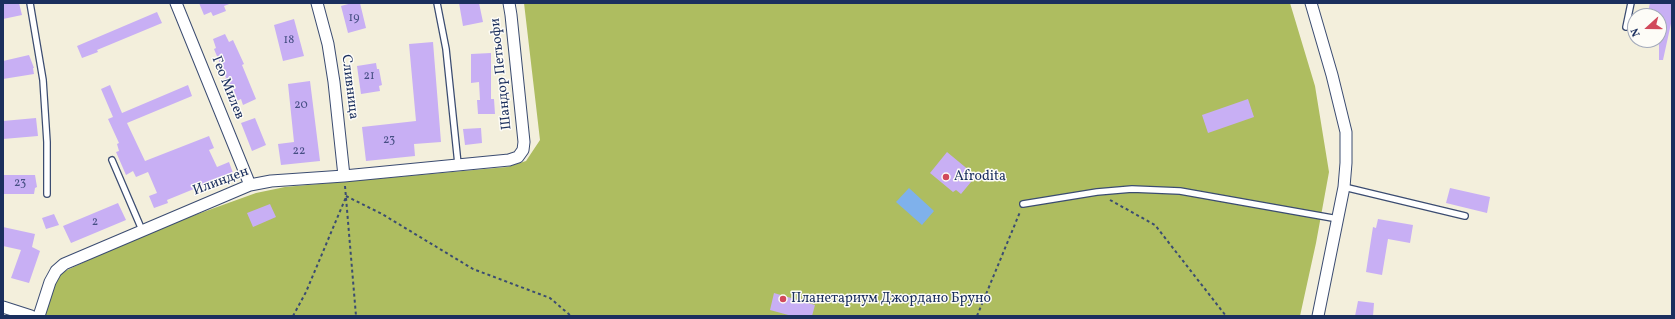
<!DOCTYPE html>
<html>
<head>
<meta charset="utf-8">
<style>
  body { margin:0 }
  #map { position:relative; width:1675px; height:319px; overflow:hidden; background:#f3efdc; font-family:Vollkorn,serif }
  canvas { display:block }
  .frame { position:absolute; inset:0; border:4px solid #1b2f5e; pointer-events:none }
  .north { position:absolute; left:1627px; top:8px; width:40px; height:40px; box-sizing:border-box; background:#fdfcf7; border:1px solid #a3aaba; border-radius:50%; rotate:249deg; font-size:11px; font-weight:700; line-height:16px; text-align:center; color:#1b2f5e }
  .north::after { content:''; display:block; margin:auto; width:14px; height:18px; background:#d1495b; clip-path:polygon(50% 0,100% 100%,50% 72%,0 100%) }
</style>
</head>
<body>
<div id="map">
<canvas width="1675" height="319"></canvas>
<div class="frame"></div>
<div class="north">N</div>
</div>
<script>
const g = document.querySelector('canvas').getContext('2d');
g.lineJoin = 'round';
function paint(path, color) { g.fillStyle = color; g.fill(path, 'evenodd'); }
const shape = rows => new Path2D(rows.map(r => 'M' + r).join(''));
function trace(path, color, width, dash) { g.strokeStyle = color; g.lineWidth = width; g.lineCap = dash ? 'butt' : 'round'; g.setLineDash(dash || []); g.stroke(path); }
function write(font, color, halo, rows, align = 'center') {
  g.font = font + ' Vollkorn,serif'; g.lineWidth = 3; g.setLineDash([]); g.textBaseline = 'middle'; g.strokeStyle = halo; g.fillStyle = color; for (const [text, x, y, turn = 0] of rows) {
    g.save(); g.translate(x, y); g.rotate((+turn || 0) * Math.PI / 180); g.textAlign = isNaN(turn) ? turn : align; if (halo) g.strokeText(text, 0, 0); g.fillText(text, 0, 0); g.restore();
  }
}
paint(shape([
  [524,3,1290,3,1315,86,1329,172,1316,243,1300,316,44,316,59,274,145,233,256,193,285,187,507,167,526,161,540,140]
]), '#aebd60');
paint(shape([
  [909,188,934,211,922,225,896,202]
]), '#7fb1eb');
paint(shape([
  [3,3,19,3,22,15,3,19],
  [199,3,232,3,224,6,226,11,213,16,211,12,204,15],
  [352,3,360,3,366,28,348,33,341,6],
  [459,3,479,3,483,22,463,26],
  [1650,3,1672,3,1672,19,1663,60,1659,60,1659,16,1647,16],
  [157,12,162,23,97,50,98,52,82,58,77,46],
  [294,19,304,56,283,61,274,25],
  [225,34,229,42,233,40,244,64,242,65,256,99,243,105,241,99,232,103,223,80,226,78,214,49,216,48,213,39],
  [433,42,441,142,414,144,415,156,366,161,362,127,416,121,409,44],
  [491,53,491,99,494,99,495,114,478,114,477,100,480,100,479,82,471,83,471,54],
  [29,55,34,68,33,68,34,74,3,79,3,61],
  [376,63,377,69,379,69,382,85,379,86,380,91,361,94,357,66],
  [310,81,320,161,281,165,278,144,294,142,288,84],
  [110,85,122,113,188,85,192,96,127,123,145,161,209,136,214,148,209,150,217,167,229,162,233,173,167,200,168,203,154,208,149,196,157,193,148,172,136,177,133,171,126,175,116,152,119,151,117,144,119,143,108,119,113,117,101,89],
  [1248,99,1254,117,1208,133,1202,115],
  [36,118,38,136,3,139,3,121],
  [255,118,266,145,252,151,241,123],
  [481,128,482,143,465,145,463,129],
  [947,152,976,176,961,194,956,190,953,192,930,173],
  [3,175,35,175,37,187,35,188,34,194,3,194],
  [1450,188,1490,197,1487,213,1446,203],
  [118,203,126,220,71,243,63,226],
  [270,204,276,217,253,227,247,213],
  [54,214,59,225,46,229,42,218],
  [1378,219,1413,225,1410,243,1388,239,1382,275,1366,272,1373,227,1376,228],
  [3,227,35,234,32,247,40,251,29,283,11,278,21,250,3,246],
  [774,293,815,305,812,316,792,316,770,310],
  [1358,301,1374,303,1373,316,1355,316]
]), '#c8aff4');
const lane = shape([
  [30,3,43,80,47,142,47,194],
  [437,3,446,49,458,164],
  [1626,27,1631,3],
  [112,160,142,230],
  [1344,187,1465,216],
  [1023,204,1097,192,1132,189,1180,191,1338,219]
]);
const street = shape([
  [176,3,250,185],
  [317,3,328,44,334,82,344,176],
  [1311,3,1332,75,1346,132,1346,163,1344,187,1318,316],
  [3,307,31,316],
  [39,316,50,282,56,271,64,264,250,185,271,181,344,176,509,160,518,157,523,150,524,142,511,15,509,3]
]);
trace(lane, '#3b4c71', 8);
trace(street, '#3b4c71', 13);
trace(shape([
  [345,186,356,316],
  [346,196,382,214,473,269,550,298,571,316],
  [1110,200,1155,225,1226,316],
  [293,316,306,292,346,197],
  [977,316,1020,212]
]), '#3b4c71', 2, [3, 3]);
trace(lane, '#fff', 5.5);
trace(street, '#fff', 11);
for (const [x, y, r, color] of [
  [946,177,4,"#d1495b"],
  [783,299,4,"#d1495b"]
]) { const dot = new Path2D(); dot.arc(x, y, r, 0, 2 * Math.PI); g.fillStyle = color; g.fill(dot); trace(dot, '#fdfcf7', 1.5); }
write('12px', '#464f84', null, [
  ["19",354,19],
  ["18",289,41],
  ["21",369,77],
  ["20",301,106],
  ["23",389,141],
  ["22",299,152],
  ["23",20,184],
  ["2",95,223]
]);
write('14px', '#1b2f5e', '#fdfcf7', [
  ["Шандор Петьофи",502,74,-96],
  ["Сливница",349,87,83],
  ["Гео Милев",227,88,68],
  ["Илинден",221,182,-21]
]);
write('14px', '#1b2f5e', '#fdfcf7', [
  ["Afrodita",954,177],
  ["Планетариум Джордано Бруно",791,299]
], 'left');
</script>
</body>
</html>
